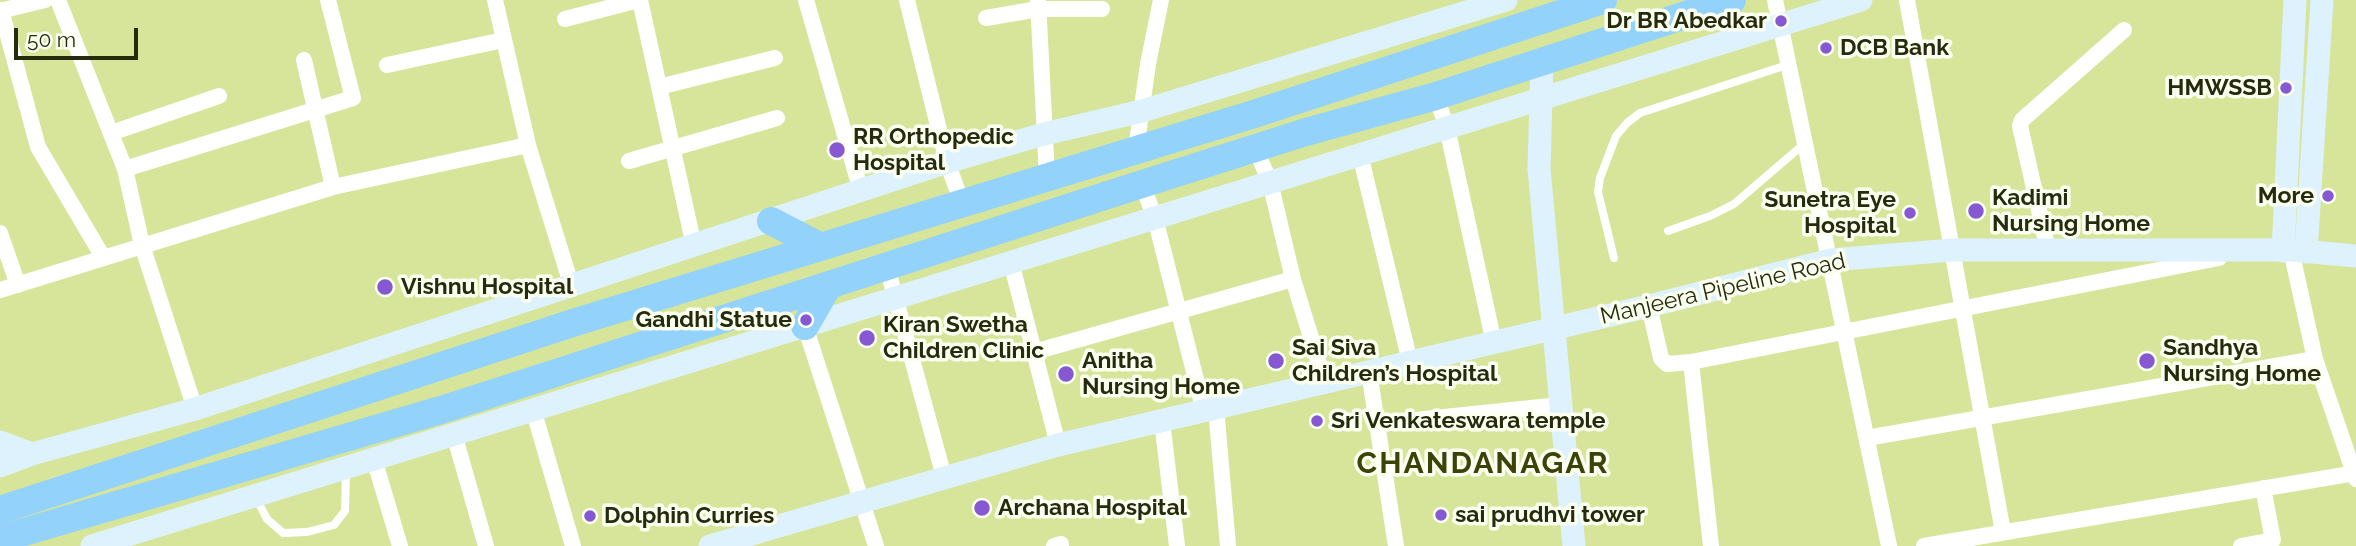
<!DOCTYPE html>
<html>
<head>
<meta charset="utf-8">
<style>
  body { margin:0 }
  #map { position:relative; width:2356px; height:546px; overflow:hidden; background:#d6e59a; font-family:Raleway,sans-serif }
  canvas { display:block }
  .scale { position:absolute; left:14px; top:28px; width:124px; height:32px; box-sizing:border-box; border:4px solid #262b0d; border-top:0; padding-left:9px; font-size:21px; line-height:24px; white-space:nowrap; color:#262b0d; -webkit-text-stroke:5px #fbfff0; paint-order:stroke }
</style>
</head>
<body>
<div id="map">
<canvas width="2356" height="546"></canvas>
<div class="scale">50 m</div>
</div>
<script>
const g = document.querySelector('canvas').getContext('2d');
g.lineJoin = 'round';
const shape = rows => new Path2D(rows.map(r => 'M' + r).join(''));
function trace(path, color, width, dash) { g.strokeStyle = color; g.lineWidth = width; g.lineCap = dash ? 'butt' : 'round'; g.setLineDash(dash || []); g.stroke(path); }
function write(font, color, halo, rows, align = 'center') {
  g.font = font + ' Raleway,sans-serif'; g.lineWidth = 7; g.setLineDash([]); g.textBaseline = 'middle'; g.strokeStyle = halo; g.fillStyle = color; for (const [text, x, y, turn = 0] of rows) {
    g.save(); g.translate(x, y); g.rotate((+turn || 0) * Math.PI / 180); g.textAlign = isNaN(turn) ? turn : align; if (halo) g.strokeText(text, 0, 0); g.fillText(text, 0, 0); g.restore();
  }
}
trace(shape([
  [1668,231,1710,216,1734,204,1804,144],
  [1614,258,1598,192,1600,178,1616,136,1627,123,1640,113,1790,64],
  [256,498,267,519,283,533,307,532,334,525,345,511,346,470]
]), '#fff', 8);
trace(shape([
  [58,0,125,169,142,245,195,409],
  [495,0,528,145,571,284],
  [640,0,694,246],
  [806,0,861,191],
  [907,0,947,162,962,203],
  [1038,0,1047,177],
  [1775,0,1889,546],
  [1907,0,2003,532],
  [1,10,38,147,103,257],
  [0,11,45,0],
  [986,18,1038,9,1102,9],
  [565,19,639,0],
  [304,60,333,187],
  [387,65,503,40],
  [659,87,775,58],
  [1436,96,1447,128,1494,343],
  [111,133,219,96],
  [1136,149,1148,64,1161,0],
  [1256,150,1270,182,1293,279,1325,383],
  [1360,154,1410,362],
  [629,161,777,118],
  [125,169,353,98,328,0],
  [1142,184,1155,218,1204,411],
  [0,233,18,285],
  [2048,250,2020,126,2022,120,2124,30],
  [2291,250,2315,359,2356,479],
  [1011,262,1058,445],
  [887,267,944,477],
  [0,290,333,187,528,145],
  [1649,306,1661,358,1667,364,1691,362,2219,258],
  [805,326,876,546],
  [1034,352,1293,279],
  [1691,362,1711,546],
  [1369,372,1396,546],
  [1216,408,1228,546],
  [533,409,573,546],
  [1162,421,1177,546],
  [1377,424,1560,405],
  [454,434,486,546],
  [1867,438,2315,359],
  [374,459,400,546],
  [1054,546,1061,544],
  [1924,546,2356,473],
  [2241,546,2273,540,2263,488]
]), '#fff', 16);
trace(shape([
  [1542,60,1539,169,1574,546],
  [2283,251,2295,0],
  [2306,252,2322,0],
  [0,442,32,454],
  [0,466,32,454,195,409,947,162,1044,134,1142,111,1506,0],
  [92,546,1861,0],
  [710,546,1058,445,1649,306,1831,260,1952,250,2291,250,2356,256]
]), '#def2fe', 23);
trace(shape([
  [771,221,821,247],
  [805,326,828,286],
  [0,510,579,321,1254,114,1603,0],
  [0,539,444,409,1142,184,1306,132,1436,96,1732,0]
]), '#92d2fb', 28);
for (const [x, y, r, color] of [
  [1781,21,7,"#8659d2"],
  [1826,48,7,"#8659d2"],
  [2286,88,7,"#8659d2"],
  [837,150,9,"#8659d2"],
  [2328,196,7,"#8659d2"],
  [1976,211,9,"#8659d2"],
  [1910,213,7,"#8659d2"],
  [385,287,9,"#8659d2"],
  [806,320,7,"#8659d2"],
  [867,338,9,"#8659d2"],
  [1276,361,9,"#8659d2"],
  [2147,361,9,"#8659d2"],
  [1066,374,9,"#8659d2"],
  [1317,421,7,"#8659d2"],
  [982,508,9,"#8659d2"],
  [1441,515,7,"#8659d2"],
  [590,516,7,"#8659d2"]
]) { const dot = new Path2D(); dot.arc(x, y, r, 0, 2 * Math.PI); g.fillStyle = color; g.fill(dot); trace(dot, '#fbfff0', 2.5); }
write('bold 23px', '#262b0d', '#fbfff0', [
  ["Dr BR Abedkar",1767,21,"right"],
  ["DCB Bank",1840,48],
  ["HMWSSB",2272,88,"right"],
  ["RR Orthopedic",853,137],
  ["Hospital",853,163],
  ["More",2314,196,"right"],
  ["Kadimi",1992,198],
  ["Nursing Home",1992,224],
  ["Sunetra Eye",1896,200,"right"],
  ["Hospital",1896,226,"right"],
  ["Vishnu Hospital",401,287],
  ["Gandhi Statue",792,320,"right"],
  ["Kiran Swetha",883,325],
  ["Children Clinic",883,351],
  ["Sai Siva",1292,348],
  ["Children’s Hospital",1292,374],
  ["Sandhya",2163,348],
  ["Nursing Home",2163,374],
  ["Anitha",1082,361],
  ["Nursing Home",1082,387],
  ["Sri Venkateswara temple",1331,421],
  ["Archana Hospital",998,508],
  ["sai prudhvi tower",1455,515],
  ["Dolphin Curries",604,516]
], 'left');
write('23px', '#262b0d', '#fbfff0', [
  ["Manjeera Pipeline Road",1723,289,-13]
]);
g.letterSpacing = '2px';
write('bold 30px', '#3b4307', '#fbfff0', [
  ["CHANDANAGAR",1483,464]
]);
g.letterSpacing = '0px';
</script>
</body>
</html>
